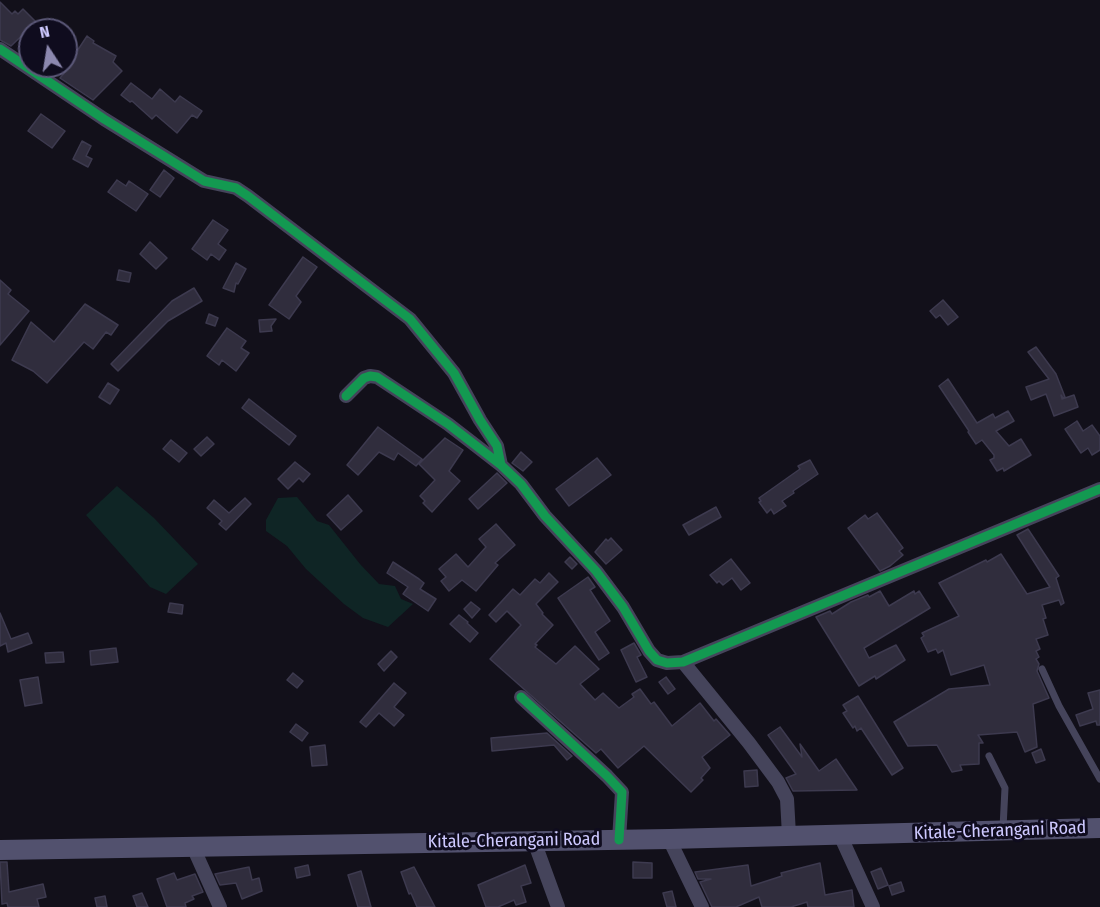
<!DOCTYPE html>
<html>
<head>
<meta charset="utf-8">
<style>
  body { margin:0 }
  #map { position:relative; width:1100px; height:907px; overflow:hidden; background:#12101a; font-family:"Fira Sans Condensed",sans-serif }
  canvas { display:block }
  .north { position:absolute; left:18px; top:18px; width:60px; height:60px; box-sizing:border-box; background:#0f0c1e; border:2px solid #5b5878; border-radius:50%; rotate:348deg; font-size:16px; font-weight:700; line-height:24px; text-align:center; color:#cec9ff }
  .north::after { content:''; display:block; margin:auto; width:21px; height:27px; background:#8c88af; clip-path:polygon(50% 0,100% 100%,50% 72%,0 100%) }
</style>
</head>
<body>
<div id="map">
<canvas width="1100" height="907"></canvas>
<div class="north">N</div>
</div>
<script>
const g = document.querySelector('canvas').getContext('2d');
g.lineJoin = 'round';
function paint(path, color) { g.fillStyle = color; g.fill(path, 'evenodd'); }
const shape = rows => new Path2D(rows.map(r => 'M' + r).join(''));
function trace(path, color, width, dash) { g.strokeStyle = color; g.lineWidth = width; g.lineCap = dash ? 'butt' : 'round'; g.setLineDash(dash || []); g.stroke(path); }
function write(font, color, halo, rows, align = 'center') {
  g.font = font + ' "Fira Sans Condensed",sans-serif'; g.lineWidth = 6; g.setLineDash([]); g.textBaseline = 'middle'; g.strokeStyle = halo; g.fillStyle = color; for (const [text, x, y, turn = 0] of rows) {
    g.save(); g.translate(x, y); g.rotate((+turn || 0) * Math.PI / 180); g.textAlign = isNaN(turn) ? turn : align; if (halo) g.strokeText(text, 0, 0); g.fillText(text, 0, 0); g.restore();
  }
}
paint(shape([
  [117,486,154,518,198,564,166,594,150,587,86,515],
  [297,497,317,521,329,525,360,564,379,584,395,586,401,599,413,604,388,627,363,618,344,604,306,569,287,546,266,531,266,520,278,498]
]), '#0f2525');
const building = shape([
  [0,2,12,14,15,11,18,14,23,9,36,22,11,46,0,40,0,2],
  [87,36,94,41,93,43,116,56,113,62,122,71,93,100,60,78,72,64,70,62,87,36],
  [131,83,152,99,160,89,175,102,180,96,202,111,197,118,192,115,177,133,156,115,152,119,132,101,130,102,121,95,131,83],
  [41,114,65,131,52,148,28,131,41,114],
  [82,141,91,146,86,156,92,159,88,167,73,159,82,141],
  [164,170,174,178,160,197,150,190,164,170],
  [117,180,126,186,129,181,148,194,136,211,108,192,117,180],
  [213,220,228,230,218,244,226,250,219,260,211,254,207,260,192,249,213,220],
  [150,242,167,258,156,269,140,254,150,242],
  [303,257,317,267,296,296,301,302,289,319,269,305,303,257],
  [236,263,246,269,238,284,236,283,234,292,223,288,236,263],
  [119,270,131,273,129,282,117,280,119,270],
  [0,280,11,290,8,294,29,311,0,345,0,280],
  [194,288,202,301,168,321,118,371,111,364,172,301,194,288],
  [943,300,958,317,948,325,940,315,936,318,930,311,943,300],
  [85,304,118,325,111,335,106,332,93,349,84,342,47,383,33,371,12,360,31,322,54,342,85,304],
  [209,314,218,318,215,326,206,323,209,314],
  [276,319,271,326,272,331,260,332,259,320,276,319],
  [227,328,246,341,241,348,249,353,236,371,222,360,219,365,207,356,227,328],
  [1036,347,1056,374,1065,397,1063,398,1061,395,1062,399,1074,395,1078,407,1054,416,1046,394,1031,400,1026,387,1049,379,1028,352,1036,347],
  [948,379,977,423,993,414,995,418,1008,411,1014,421,996,431,1009,446,1021,439,1031,455,1004,471,1003,468,997,471,990,460,994,458,994,455,982,440,976,444,968,432,969,431,939,386,948,379],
  [108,383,119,390,110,404,99,397,108,383],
  [249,399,296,436,289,445,242,408,249,399],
  [1077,421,1083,431,1092,425,1100,436,1100,450,1092,455,1088,448,1081,453,1065,429,1077,421],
  [378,427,422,459,416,466,398,453,394,460,379,452,358,475,347,465,378,427],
  [207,437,214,444,201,456,194,449,207,437],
  [445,438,463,450,449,471,460,481,432,512,423,503,425,501,420,496,435,480,419,464,445,438],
  [171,440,187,453,179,462,163,449,171,440],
  [521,452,532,462,523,471,512,463,521,452],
  [597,458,611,475,569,506,556,489,597,458],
  [810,460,818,474,793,491,794,493,782,501,786,506,774,514,771,509,767,513,759,502,761,501,759,498,800,469,798,466,810,460],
  [295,462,310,474,303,482,299,478,288,489,278,479,295,462],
  [497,473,507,483,478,509,469,499,497,473],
  [348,495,362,511,341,530,327,515,348,495],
  [245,498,251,504,226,530,219,524,222,521,207,508,214,500,229,513,245,498],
  [716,507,721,517,689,535,683,525,716,507],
  [877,513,903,548,899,551,903,555,890,566,880,571,848,528,865,515,868,519,877,513],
  [496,524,515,545,495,563,498,565,476,591,462,580,449,591,441,581,446,577,439,569,456,554,468,567,486,547,479,539,496,524],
  [1028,529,1059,576,1056,578,1064,603,1061,605,1059,600,1042,605,1046,618,1043,619,1048,635,1036,639,1040,649,1036,651,1039,657,1036,659,1039,664,1037,671,1049,698,1033,704,1037,747,1025,752,1017,732,978,735,983,743,979,743,979,764,960,765,962,770,952,772,937,745,908,746,894,722,949,689,990,685,984,665,951,675,943,650,938,653,936,649,928,652,921,638,924,636,922,633,959,616,939,583,986,560,987,562,1001,554,1027,594,1050,587,1017,535,1028,529],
  [611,538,622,550,606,564,595,552,606,539,608,541,611,538],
  [570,557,577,564,572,569,565,562,570,557],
  [731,559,750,583,741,590,732,578,723,585,719,581,717,583,710,575,731,559],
  [393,562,419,579,424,583,420,589,436,599,428,611,403,594,408,587,387,573,393,562],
  [549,573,558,582,536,604,543,613,542,614,553,625,535,644,537,645,535,647,556,664,575,646,599,669,580,684,595,700,603,693,619,708,634,697,632,694,640,689,651,704,654,702,672,726,700,703,714,721,716,719,730,735,702,757,710,768,701,778,703,780,691,792,644,746,618,768,601,749,596,753,490,659,521,625,507,611,496,622,489,615,513,589,520,595,535,579,540,583,549,573],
  [588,577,595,587,590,590,610,621,595,632,609,653,599,660,558,598,588,577],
  [880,591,889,606,914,591,915,594,919,591,930,608,864,648,869,658,896,645,905,660,876,679,875,676,859,686,816,617,830,611,832,614,851,602,868,595,869,597,880,591],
  [471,602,480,609,472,618,464,609,471,602],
  [170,603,183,605,182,614,168,612,170,603],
  [0,613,11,639,28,633,32,643,8,652,6,643,0,646,0,613],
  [459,615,468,622,467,623,478,633,470,642,450,624,459,615],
  [634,643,641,655,637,657,647,677,636,682,621,650,634,643],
  [116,648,118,662,91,665,90,651,116,648],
  [391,651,397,657,384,671,378,664,391,651],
  [63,652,64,662,46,663,45,653,63,652],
  [293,673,303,681,297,688,287,680,293,673],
  [38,677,42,703,25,706,20,680,38,677],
  [666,677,675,689,668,694,659,682,666,677],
  [394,683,406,693,394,707,404,715,394,726,379,713,366,727,360,722,394,683],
  [1100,690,1100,725,1097,725,1096,721,1080,726,1076,715,1093,709,1088,693,1100,690],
  [858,696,903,768,892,775,861,728,857,731,855,726,853,728,843,713,847,711,843,705,858,696],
  [296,724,308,733,302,741,290,732,296,724],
  [780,727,802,757,800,744,819,771,836,759,857,790,793,791,786,778,796,774,768,735,780,727],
  [547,733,572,756,567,760,554,745,492,751,491,738,547,733],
  [325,745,327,765,312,766,310,747,325,745],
  [1041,749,1045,760,1036,763,1032,753,1041,749],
  [757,770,758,786,745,787,744,771,757,770],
  [0,862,7,862,9,892,43,884,46,897,37,899,39,907,8,907,7,903,2,904,0,862],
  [633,862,652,863,652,878,633,878,633,862],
  [820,863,825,895,852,890,854,907,808,907,807,902,791,907,762,907,759,897,736,907,712,907,700,882,711,879,698,879,695,872,748,865,751,886,782,876,781,873,820,863],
  [308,865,310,875,297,878,295,868,308,865],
  [525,865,531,883,521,886,526,902,516,905,514,900,498,907,486,907,478,885,525,865],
  [249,867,252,880,259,878,262,891,242,899,236,883,220,885,215,874,249,867],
  [414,867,435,907,417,907,411,893,409,894,401,872,414,867],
  [881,868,888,885,878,889,871,872,881,868],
  [361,871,371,907,358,907,348,875,361,871],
  [174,873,177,880,195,874,203,892,192,896,194,899,185,903,186,907,167,907,157,879,174,873],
  [901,882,904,891,892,895,889,886,901,882],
  [672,891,676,907,667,907,663,893,672,891],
  [142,893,148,907,137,907,133,896,142,893],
  [105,896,107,907,97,907,95,898,105,896]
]);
paint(building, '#302d3d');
trace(building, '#3d3a4f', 1.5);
trace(shape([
  [1042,669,1059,706,1100,779],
  [989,756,1005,788,1003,828]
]), '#45445b', 7);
trace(shape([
  [0,49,104,119,204,181,236,188,248,196,410,319,454,373,480,420,497,446,501,465],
  [346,396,364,378,370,376,377,377,448,424,501,465,521,484,545,516,596,571,623,607,649,651,657,660,667,663,683,662,1100,489],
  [683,662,749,743,778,782,787,799,789,835],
  [521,697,607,776,622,792,619,840],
  [840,835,873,907],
  [669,839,702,907],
  [534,841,558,907],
  [193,847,220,907]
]), '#45445b', 14);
trace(shape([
  [0,850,669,839,1100,828]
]), '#52516e', 20);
trace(shape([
  [0,49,104,119,204,181,236,188,248,196,410,319,454,373,480,420,497,446,501,465],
  [346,396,364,378,370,376,377,377,448,424,501,465,521,484,545,516,596,571,623,607,649,651,657,660,667,663,683,662,1100,489],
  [521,697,607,776,622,792,619,840]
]), '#139951', 9);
write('18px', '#cec9ff', '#0f0c1e', [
  ["Kitale-Cherangani Road",1000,831,-2],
  ["Kitale-Cherangani Road",514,841,-1]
]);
</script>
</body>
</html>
